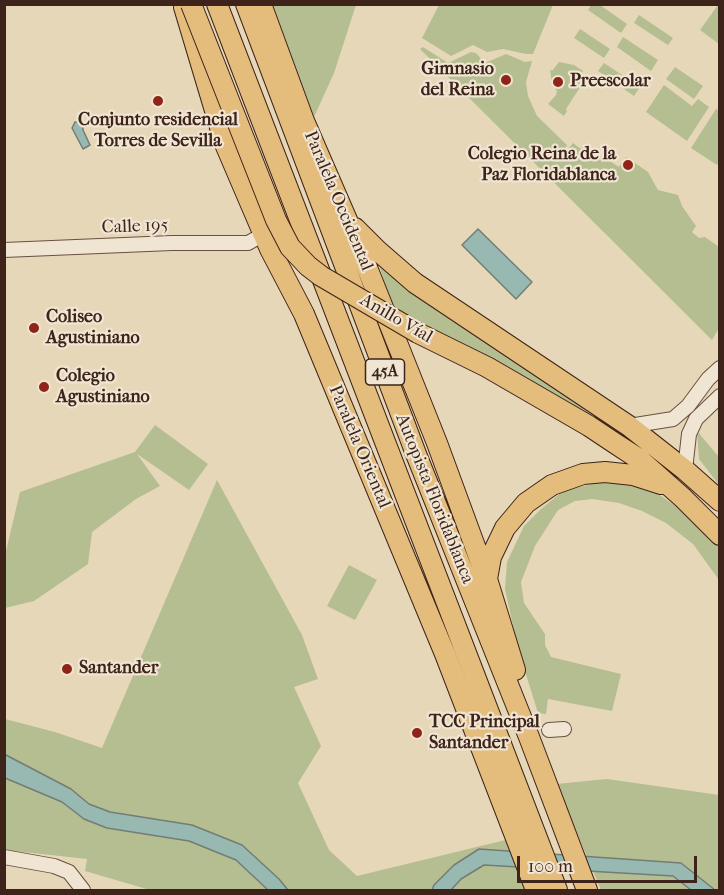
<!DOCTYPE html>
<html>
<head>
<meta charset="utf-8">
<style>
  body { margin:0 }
  #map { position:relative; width:724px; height:895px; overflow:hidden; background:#e7d7b9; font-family:"IM FELL French Canon",serif }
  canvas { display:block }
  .frame { position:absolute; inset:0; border:6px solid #3d231a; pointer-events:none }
  .scale { position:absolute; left:517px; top:856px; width:180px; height:27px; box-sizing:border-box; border:3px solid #3d231a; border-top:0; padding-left:8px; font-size:18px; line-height:21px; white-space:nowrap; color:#3d231a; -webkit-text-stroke:4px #efe5d2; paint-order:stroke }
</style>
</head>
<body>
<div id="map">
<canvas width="724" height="895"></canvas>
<div class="frame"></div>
<div class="scale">100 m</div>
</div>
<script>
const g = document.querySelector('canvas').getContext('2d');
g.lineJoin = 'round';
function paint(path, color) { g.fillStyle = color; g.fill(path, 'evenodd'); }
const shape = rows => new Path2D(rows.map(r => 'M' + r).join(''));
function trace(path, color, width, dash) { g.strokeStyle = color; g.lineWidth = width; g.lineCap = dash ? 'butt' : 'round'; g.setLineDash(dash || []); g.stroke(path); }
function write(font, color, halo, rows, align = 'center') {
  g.font = font + ' "IM FELL French Canon",serif'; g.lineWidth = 4.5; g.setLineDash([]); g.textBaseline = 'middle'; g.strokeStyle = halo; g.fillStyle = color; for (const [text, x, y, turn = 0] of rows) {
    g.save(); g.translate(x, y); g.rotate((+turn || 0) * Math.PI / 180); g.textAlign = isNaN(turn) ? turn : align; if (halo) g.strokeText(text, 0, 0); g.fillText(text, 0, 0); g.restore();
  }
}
paint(shape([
  [271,5,356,5,334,73,314,117],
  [439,5,439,4,553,5,533,54,526,54,503,49,487,52,473,45,451,56,422,38],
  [591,5,600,5,627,24,621,33,588,10],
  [718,5,720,5,719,44,700,30],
  [639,15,673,38,668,45,634,23],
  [580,29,610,49,604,58,574,38],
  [623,37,658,60,651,71,617,47],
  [423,47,448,63,471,52,476,53,485,63,506,54,525,62,532,61,526,82,528,96,537,116,567,145,565,150,567,151,573,143,581,149,584,145,600,157,602,156,619,167,626,157,648,172,658,190,678,195,682,206,696,226,692,232,699,238,705,237,719,247,719,328,712,340,420,49],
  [559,62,574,65,583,71,580,77,584,81,566,109,567,111,564,116,548,104,556,95,557,91,552,84,550,69,552,71],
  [604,63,640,87,634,96,598,71],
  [675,67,703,86,694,99,666,79],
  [664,85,692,106,698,99,709,107,687,141,646,112],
  [716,109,720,111,719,161,717,165,691,148],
  [378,261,659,456,655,464,391,304],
  [155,425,208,464,189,490,137,454,160,486,136,499,92,532,88,564,34,601,5,608,5,555,20,492,135,452],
  [697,431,719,457,719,485,699,459],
  [217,480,302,635,318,679,294,687,321,746,298,783,329,850,357,876,526,835,545,887,535,890,150,890,85,871,87,859,5,850,5,719,55,732,102,748],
  [604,481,639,487,657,493,687,514,719,543,719,580,693,544,666,523,642,511,619,503,592,499,575,501,558,510,535,546,521,582,524,603,545,634,545,645,551,657,621,674,612,711,548,699,546,714,538,713,518,649,505,589,507,562,524,526,541,509,563,491],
  [349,565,377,580,355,620,327,606],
  [607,779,719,795,719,890,601,890,556,784]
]), '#b5be90');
const water = shape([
  [75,122,83,122,83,130,90,145,83,149,72,128,75,122],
  [478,229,532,282,516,299,462,245,478,229],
  [4,754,71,789,89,804,110,812,192,825,242,845,279,879,288,890,268,890,236,860,189,841,107,828,84,819,62,802,5,778,4,754],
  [479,849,681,863,715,890,691,890,673,876,484,865,461,879,451,890,432,890,434,885,454,865,479,849]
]);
paint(water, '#97b9b1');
trace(water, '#737d75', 1.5);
const minor = shape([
  [4,250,172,243,248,243,264,234],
  [629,426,673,419,688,406,708,379,720,368],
  [685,470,689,434,696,419,720,396],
  [549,730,564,729],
  [4,857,54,866,69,872,83,890]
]);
const highway = shape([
  [217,4,557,890],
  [246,4,416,454,529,737,587,890],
  [261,4,304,121,360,250,437,443,487,579,515,670],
  [184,7,225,144,270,249,304,314,445,654,536,890],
  [355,228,377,250,415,283,629,426,685,470,720,501],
  [418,333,487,367,589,426,616,444,639,459,683,498,720,535],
  [487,579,491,557,505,528,526,503,552,485,583,474,605,472,633,475,661,484]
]);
trace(minor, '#685042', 16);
trace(highway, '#3d231a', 22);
trace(minor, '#efe5d2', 14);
trace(highway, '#e4bc7c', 20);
const highwayBridge = shape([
  [191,4,276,220,290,247,308,266,321,276,418,333]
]);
trace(highwayBridge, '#3d231a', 22, []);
trace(highwayBridge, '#e4bc7c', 20);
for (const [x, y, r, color] of [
  [506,80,6,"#8f2418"],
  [558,82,6,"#8f2418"],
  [158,101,6,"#8f2418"],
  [628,165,6,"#8f2418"],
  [34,328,6,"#8f2418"],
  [44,387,6,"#8f2418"],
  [67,669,6,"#8f2418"],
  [417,733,6,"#8f2418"]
]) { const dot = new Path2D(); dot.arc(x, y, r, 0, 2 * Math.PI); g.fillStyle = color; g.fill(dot); trace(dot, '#efe5d2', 2); }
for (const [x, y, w] of [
  [385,372,39]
]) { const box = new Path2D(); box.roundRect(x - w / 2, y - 13, w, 26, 4.5); g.fillStyle = '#efe5d2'; g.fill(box); trace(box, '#3d231a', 1.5); }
write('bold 16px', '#3d231a', null, [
  ["45A",385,372]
]);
write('bold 18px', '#3d231a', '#efe5d2', [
  ["Gimnasio",494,70,"right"],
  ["del Reina",494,91,"right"],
  ["Preescolar",570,82],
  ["Conjunto residencial",158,121,"center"],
  ["Torres de Sevilla",158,142,"center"],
  ["Colegio Reina de la",616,155,"right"],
  ["Paz Floridablanca",616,176,"right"],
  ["Coliseo",46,318],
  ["Agustiniano",46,339],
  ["Colegio",56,377],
  ["Agustiniano",56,398],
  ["Santander",79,669],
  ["TCC Principal",429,723],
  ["Santander",429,744]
], 'left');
write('18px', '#3d231a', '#efe5d2', [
  ["Paralela Occidental",338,201,67],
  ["Calle 195",135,227,-2],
  ["Anillo Víal",396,319,30],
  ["Paralela Oriental",359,447,67],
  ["Autopista Floridablanca",434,499,68]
]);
</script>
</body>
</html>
